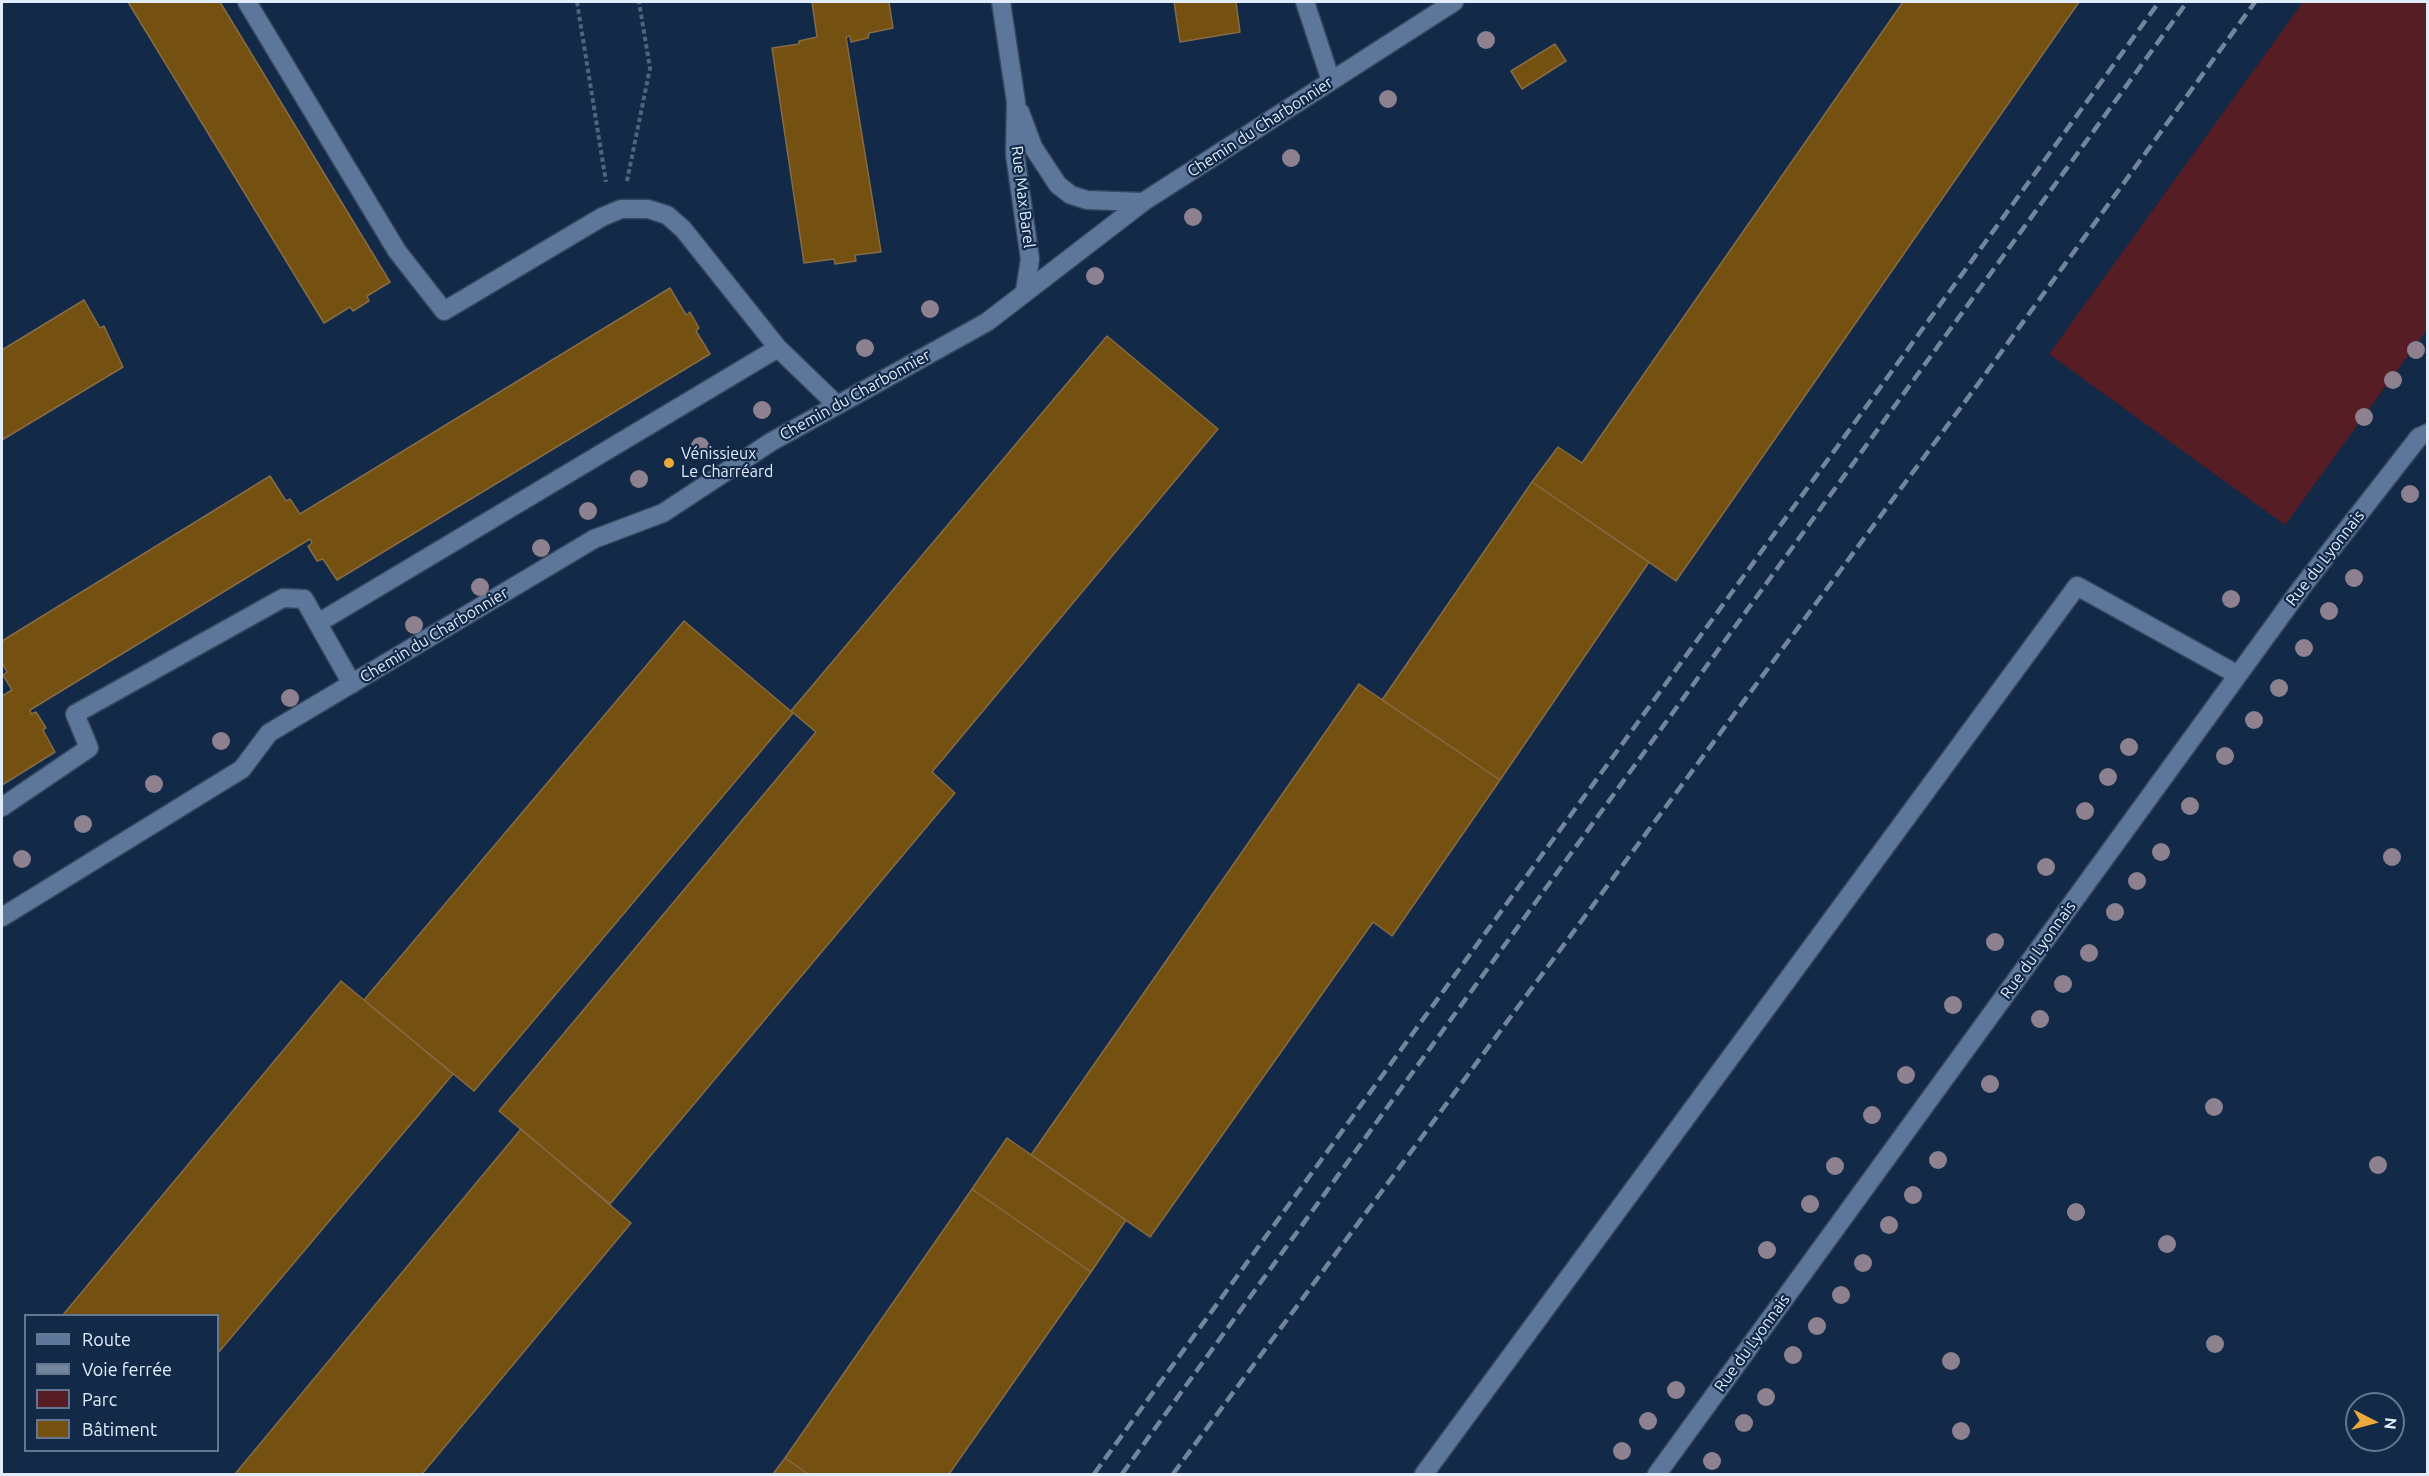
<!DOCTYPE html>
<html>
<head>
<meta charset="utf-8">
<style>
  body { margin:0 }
  #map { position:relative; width:2429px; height:1476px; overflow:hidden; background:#122947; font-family:Ubuntu,sans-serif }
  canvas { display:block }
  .frame { position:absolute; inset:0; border:3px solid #e1edfd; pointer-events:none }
  .legend { position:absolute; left:24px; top:1314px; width:195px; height:138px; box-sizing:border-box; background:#122947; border:2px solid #657790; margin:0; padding:8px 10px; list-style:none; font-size:18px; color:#e1edfd }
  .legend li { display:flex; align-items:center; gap:12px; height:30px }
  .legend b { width:30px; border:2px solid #657790 }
  .north { position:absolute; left:2345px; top:1392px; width:60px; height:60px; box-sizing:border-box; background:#122947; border:2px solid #657790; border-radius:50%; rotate:96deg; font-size:16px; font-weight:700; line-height:24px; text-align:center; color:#e1edfd }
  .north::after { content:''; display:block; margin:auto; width:21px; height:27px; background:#eca93a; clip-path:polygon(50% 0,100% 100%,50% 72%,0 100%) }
</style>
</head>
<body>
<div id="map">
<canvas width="2429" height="1476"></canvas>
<div class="frame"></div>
<ul class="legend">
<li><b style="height:8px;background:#5d779a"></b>Route</li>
<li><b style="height:8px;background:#73859d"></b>Voie ferrée</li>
<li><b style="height:16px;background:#561d25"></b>Parc</li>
<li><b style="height:16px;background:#745011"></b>Bâtiment</li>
</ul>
<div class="north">N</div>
</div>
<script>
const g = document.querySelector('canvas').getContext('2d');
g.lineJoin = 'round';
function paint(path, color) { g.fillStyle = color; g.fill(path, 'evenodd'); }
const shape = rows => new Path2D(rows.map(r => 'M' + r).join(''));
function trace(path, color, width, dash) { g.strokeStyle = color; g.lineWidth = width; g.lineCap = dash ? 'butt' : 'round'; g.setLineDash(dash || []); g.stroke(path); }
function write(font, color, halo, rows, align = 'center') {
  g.font = font + ' Ubuntu,sans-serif'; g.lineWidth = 4.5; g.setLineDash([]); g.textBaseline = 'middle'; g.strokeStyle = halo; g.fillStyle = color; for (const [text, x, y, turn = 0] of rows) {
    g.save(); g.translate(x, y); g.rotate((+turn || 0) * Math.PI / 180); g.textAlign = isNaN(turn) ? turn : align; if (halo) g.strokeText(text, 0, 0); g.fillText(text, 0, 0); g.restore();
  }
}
paint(shape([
  [2303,2,2427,2,2428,328,2285,525,2049,354]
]), '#561d25');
const building = shape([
  [128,2,220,2,390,282,367,296,369,301,353,311,350,307,324,323,128,2],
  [812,2,889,2,893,28,869,33,868,38,851,42,850,36,846,37,881,252,855,255,856,261,835,264,834,259,804,263,772,48,799,44,799,41,817,37,812,2],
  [1174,2,1236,2,1240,32,1180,42,1174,2],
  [1903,2,2079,2,1676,581,1532,482,1558,447,1582,463,1903,2],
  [1555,44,1566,61,1522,89,1511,71,1555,44],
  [670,288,686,315,690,312,699,328,696,331,710,354,337,580,323,559,317,561,308,546,312,543,310,539,30,710,31,714,36,712,46,728,43,730,55,752,2,785,2,696,12,690,3,675,7,672,2,663,2,641,270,476,286,501,290,499,300,514,670,288],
  [84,300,100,328,104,326,123,367,2,440,2,350,84,300],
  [1107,336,1218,429,932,772,955,793,610,1204,499,1111,816,732,791,711,1107,336],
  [1532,482,1649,562,1500,780,1382,700,1532,482],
  [684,621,793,713,474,1091,364,1000,684,621],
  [1359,684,1500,780,1392,936,1373,922,1150,1237,1031,1155,1359,684],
  [341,981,453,1074,218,1353,218,1316,62,1316,341,981],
  [521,1129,631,1223,422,1474,235,1474,521,1129],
  [1007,1138,1126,1220,1091,1272,972,1189,1007,1138],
  [972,1189,1091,1272,949,1474,808,1474,785,1458,972,1189],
  [785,1458,808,1474,773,1474,785,1458]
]);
paint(building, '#745011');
trace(building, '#866c46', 1.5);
const minor = shape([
  [247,2,397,251,444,311,602,217,621,209,648,209,667,215,683,229,778,348,318,623],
  [1001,2,1016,102,1015,155,1030,259,1025,291],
  [1305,2,1331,81],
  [1020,112,1033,147,1058,185,1071,195,1087,200,1143,202],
  [778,348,837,405],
  [2,807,89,748,75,714,283,598,304,599,352,684],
  [2,917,242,769,269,733,594,539,663,513,771,442,987,322,1143,202,1454,2],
  [1424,1474,2077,586,2238,675],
  [1657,1474,2302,587,2419,437,2428,433]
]);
trace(minor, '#36465e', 21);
trace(shape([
  [577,2,606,182],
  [627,181,650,68,639,2]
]), '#50647e', 4, [4.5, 3]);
trace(minor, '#5d779a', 18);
trace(shape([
  [1094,1474,2159,2],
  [1122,1474,2187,2],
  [1173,1474,1981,380,2255,2]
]), '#73859d', 4.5, [12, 6]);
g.fillStyle = '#8d808f';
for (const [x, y] of [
  [1486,40],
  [1388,99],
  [1291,158],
  [1193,217],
  [1095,276],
  [930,309],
  [865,348],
  [2416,350],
  [2393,380],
  [762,410],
  [2364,417],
  [700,446],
  [639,479],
  [2410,494],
  [588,511],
  [541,548],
  [2354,578],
  [480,587],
  [2231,599],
  [2329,611],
  [414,625],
  [2304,648],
  [2279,688],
  [290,698],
  [2254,720],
  [221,741],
  [2129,747],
  [2225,756],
  [2108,777],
  [154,784],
  [2190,806],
  [2085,811],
  [83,824],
  [2161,852],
  [2392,857],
  [22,859],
  [2046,867],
  [2137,881],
  [2115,912],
  [1995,942],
  [2089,953],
  [2063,984],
  [1953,1005],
  [2040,1019],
  [1906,1075],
  [1990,1084],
  [2214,1107],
  [1872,1115],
  [1938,1160],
  [2378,1165],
  [1835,1166],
  [1913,1195],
  [1810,1204],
  [2076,1212],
  [1889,1225],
  [2167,1244],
  [1767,1250],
  [1863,1263],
  [1841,1295],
  [1817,1326],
  [2215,1344],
  [1793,1355],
  [1951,1361],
  [1676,1390],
  [1766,1397],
  [1648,1421],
  [1744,1423],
  [1961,1431],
  [1622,1451],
  [1712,1461]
]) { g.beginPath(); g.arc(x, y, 9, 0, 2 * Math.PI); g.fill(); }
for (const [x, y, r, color] of [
  [669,463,6,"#eca93a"]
]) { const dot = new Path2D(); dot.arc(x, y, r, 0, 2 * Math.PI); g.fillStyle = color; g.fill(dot); trace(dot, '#122947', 2); }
write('16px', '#e1edfd', '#122947', [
  ["Chemin du Charbonnier",1260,127,-33],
  ["Rue Max Barel",1023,197,83],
  ["Chemin du Charbonnier",855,395,-29],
  ["Rue du Lyonnais",2325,558,-52],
  ["Chemin du Charbonnier",434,635,-31],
  ["Rue du Lyonnais",2038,950,-54],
  ["Rue du Lyonnais",1752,1343,-54]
]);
write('16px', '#e1edfd', '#122947', [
  ["Vénissieux",681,454],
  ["Le Charréard",681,472]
], 'left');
</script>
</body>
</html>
